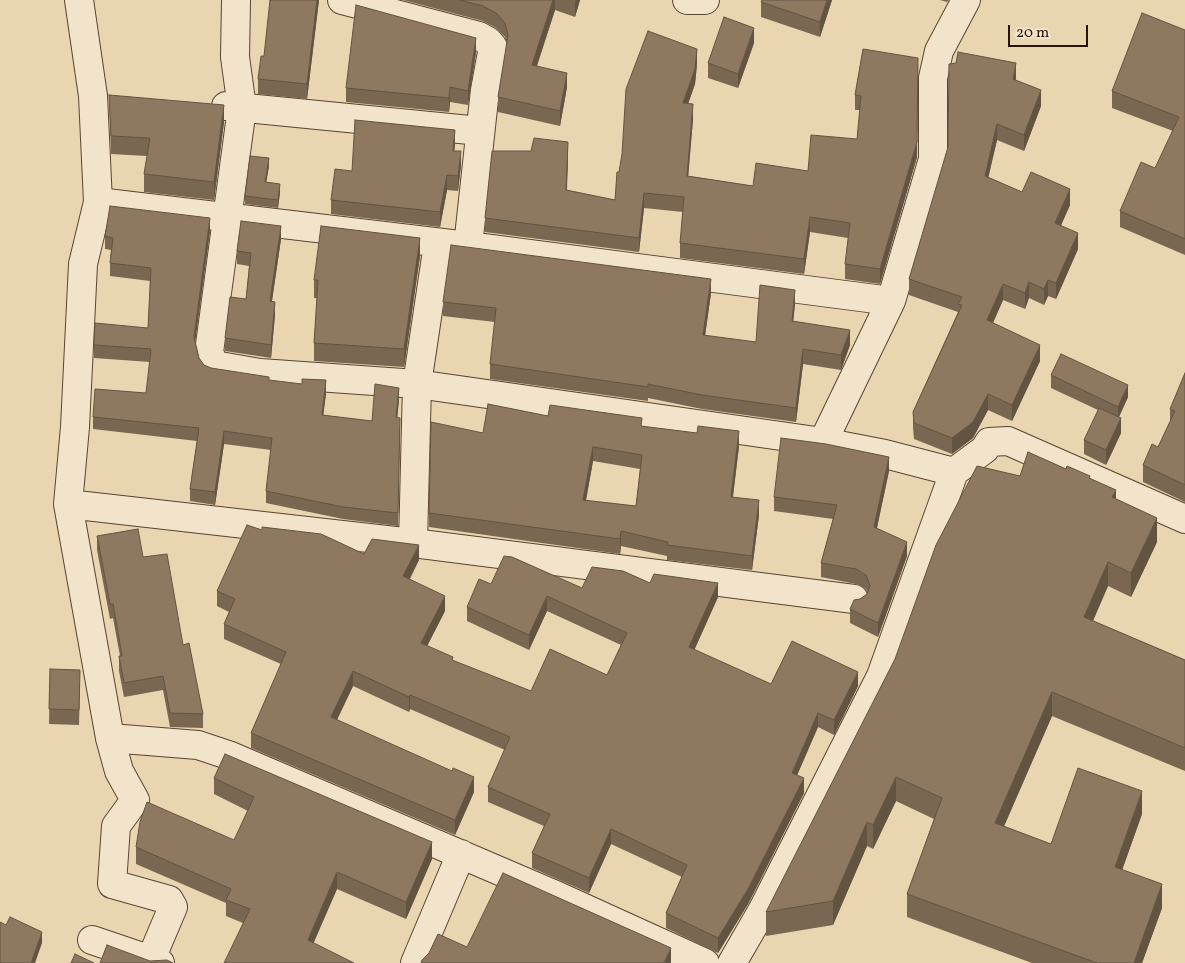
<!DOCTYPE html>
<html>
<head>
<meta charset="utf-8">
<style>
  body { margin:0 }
  #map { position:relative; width:1185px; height:963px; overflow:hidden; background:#e9d5af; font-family:Vollkorn,serif }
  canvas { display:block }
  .scale { position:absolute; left:1008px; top:25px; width:80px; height:22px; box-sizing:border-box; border:2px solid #2b1309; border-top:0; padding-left:6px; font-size:15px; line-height:18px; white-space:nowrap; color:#2b1309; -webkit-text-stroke:4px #f1e4cb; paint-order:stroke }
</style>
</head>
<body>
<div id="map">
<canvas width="1185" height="963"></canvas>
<div class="scale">20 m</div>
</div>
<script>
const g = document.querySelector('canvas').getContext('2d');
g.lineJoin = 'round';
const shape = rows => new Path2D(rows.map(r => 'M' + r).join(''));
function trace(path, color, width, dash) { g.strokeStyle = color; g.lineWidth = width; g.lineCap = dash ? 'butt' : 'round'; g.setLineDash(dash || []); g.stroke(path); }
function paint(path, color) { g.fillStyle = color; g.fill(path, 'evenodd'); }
const minor = shape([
  [79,0,93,96,98,202,83,264,75,427,68,504,110,738,119,771,135,800,116,826,112,884,169,900,173,907,151,959],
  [236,0,235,57,242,108,209,352,214,365,260,373,417,384,823,442,885,454,954,472],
  [342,0,479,36,488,41,493,47,485,90,468,246],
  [687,0,705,0],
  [226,106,480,131],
  [98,202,468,246,891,301,823,442],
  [891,301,933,159,933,78,939,51,966,0],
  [68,504,413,543,854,599],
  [413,543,417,384,438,244],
  [110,738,198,745,231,756,551,893,705,963],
  [92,940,160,963],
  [415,963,461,854],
  [732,963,762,911,881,676,954,472,985,449,989,442,1008,441,1185,519]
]);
trace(minor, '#5a4432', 30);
trace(minor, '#f1e4cb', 28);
paint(shape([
  [319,0,307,99,258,94,258,79,264,56],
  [403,0,580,0,575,17,555,10,537,66,567,87,560,126,498,112,498,97,507,44,505,37,496,28,483,21],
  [832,0,820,37,761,17,761,2],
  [940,0,949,0,947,2],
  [1185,30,1185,255,1120,227,1120,211,1155,168,1173,131,1112,108,1112,91],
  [754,43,738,88,708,78,708,63],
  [863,49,917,157,880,284,845,279,845,264,848,238,810,232,804,274,680,258,680,243,683,212,644,208,639,252,485,232,485,218,568,157,567,190,615,200,619,172,697,64,695,84,688,104,693,119,688,176,753,186,808,171,857,139,860,110,855,110,855,95],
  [476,52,468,105,450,102,449,112,346,102,346,88],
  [1016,80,1041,106,1024,151,997,140,988,177,1022,192,1070,205,1061,225,1078,249,1056,299,1048,296,1044,305,1029,298,1025,309,1003,300,993,323,1040,361,1012,421,988,410,973,438,952,454,914,439,913,428,913,412,958,312,909,295,909,279],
  [109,95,224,122,214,200,144,192,144,174,147,156,111,154],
  [455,144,454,151,461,165,458,191,447,190,440,227,331,214,331,200,352,171],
  [269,166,266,182,280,192,278,208,245,204,245,196],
  [210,231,195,341,199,358,204,365,211,368,326,393,323,415,372,421,399,400,397,417,400,430,398,526,343,519,266,503,266,491,271,450,224,444,215,505,190,501,190,489,197,441,93,429,93,417,146,393,150,362,94,358,94,345,148,328,150,281,110,276,110,263,111,250,105,249,105,236],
  [281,239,272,301,275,315,271,358,225,351,225,338,246,299,249,266,237,264,237,251],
  [420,256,404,367,314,361,314,343,317,298,314,298,314,280],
  [711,293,705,336,756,342,795,304,793,321,850,345,841,370,803,364,796,422,702,409,648,398,648,401,490,379,490,364,495,322,443,316,443,302],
  [1185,373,1185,502,1143,482,1143,465,1158,447,1170,422,1170,409],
  [1051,375,1128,397,1119,417,1121,433,1106,465,1084,454,1084,440,1098,410,1051,388],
  [548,416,642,426,739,446,733,497,759,515,752,570,667,560,667,556,621,546,620,554,429,527,429,513,483,433],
  [593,461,640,469,636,506,586,501],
  [1066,469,1090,478,1116,499,1157,542,1131,597,1108,586,1093,621,1185,660,1185,771,1052,716,1004,826,1051,844,1142,814,1122,870,1162,908,1142,963,1032,963,907,917,907,894,934,819,896,801,873,849,867,846,833,925,766,936,766,912,1020,476],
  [889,471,877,528,907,556,878,637,850,623,850,609,867,594,867,592,866,589,856,584,821,577,821,563,833,519,774,511,774,497],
  [262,530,364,554,419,560,410,579,445,611,427,646,453,661,531,691,607,675,621,645,547,611,529,650,467,621,467,607,491,584,582,588,650,583,718,597,694,650,771,684,858,686,834,735,818,727,797,775,804,793,748,904,718,953,666,928,666,913,682,877,611,844,589,893,532,868,532,853,544,826,488,802,488,787,505,750,410,709,409,712,353,686,337,720,474,792,455,835,251,748,251,733,281,664,224,639,224,624,229,612,217,606,217,591],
  [97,536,143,557,183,645,203,714,203,728,170,727,163,690,124,697,119,671,119,656,120,656,113,618,110,619,97,550],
  [50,669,80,684,79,725,49,724],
  [214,778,432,859,406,919,337,889,313,943,243,923,226,916,226,903,136,864,136,847,234,840,248,811,214,794]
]), '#7a6752');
paint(shape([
  [317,0,319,0,307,99,307,84],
  [553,0,555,0,555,10,532,80,532,65],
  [576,0,580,0,575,17,575,2],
  [827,0,832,0,820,37,820,22],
  [754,28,754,43,738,88,738,74],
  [476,38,476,52,468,105,468,91],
  [697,49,697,64,695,84,683,118,683,103],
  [918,58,917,157,880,284,880,269],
  [1016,63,1016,79,1013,95,1013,79],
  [567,73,567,87,560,126,560,111],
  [450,87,450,102,449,112,449,98],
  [1041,90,1041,106,1024,151,1024,135],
  [693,104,693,119,687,191,687,176],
  [224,105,224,122,214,200,214,182],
  [997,124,997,140,985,192,985,176],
  [455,130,455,144,453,165,453,151],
  [568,142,568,157,566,205,566,190],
  [461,151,461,165,458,191,458,176],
  [269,158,269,166,265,190,265,182],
  [447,175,447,190,440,227,440,212],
  [280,184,280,192,278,208,278,200],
  [1070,189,1070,205,1055,239,1055,223],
  [644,193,644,208,639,252,639,238],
  [810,217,810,232,804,274,804,259],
  [210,218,210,231,194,350,194,337],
  [281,226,281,239,270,314,270,301],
  [1078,233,1078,249,1056,299,1056,283],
  [420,238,420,256,404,367,404,349],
  [711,279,711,293,703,350,703,335],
  [1048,280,1048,296,1044,305,1044,289],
  [1029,282,1029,298,1025,309,1025,293],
  [1003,284,1003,300,987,336,987,320],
  [795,290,795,304,792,335,792,321],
  [275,302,275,315,271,358,271,345],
  [850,330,850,345,841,370,841,355],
  [1040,345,1040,361,1012,421,1012,405],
  [803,349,803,364,796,422,796,408],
  [326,380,326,393,322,427,322,415],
  [1128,385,1128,397,1118,419,1118,407],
  [399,388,399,400,396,430,396,417],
  [988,394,988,410,973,438,952,454,952,438],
  [1121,418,1121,433,1106,465,1106,450],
  [224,431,224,444,215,505,215,492],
  [739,431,739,446,731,511,731,497],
  [593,447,593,461,583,515,583,500],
  [889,457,889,471,874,541,874,527],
  [1116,490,1116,513,1112,497],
  [759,500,759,515,752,570,752,556],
  [1157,518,1157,542,1131,597,1131,573],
  [621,531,621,546,620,554,620,539],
  [907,542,907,556,878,637,878,623],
  [419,545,419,560,403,590,403,576],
  [1108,562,1108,586,1084,641,1084,617],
  [718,583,718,597,689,662,689,647],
  [445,596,445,611,421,658,421,643],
  [547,596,547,611,529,650,529,635],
  [353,671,353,686,331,732,331,717],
  [858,672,858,686,834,735,834,720],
  [1052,692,1052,716,995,847,995,823],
  [410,695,410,709,409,712,409,697],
  [818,713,818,727,792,787,792,773],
  [474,777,474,792,455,835,455,820],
  [896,777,896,801,873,849,873,825],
  [804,778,804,793,748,904,718,953,718,938],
  [1142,791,1142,814,1115,890,1115,867],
  [867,822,867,846,833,925,833,901],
  [611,829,611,844,589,893,589,878],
  [432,842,432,859,406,919,406,902],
  [337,872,337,889,308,956,308,940],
  [1162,884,1162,908,1142,963,1134,963],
  [42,932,42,943,35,963,31,963],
  [671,948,671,963,664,963]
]), '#635442');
const building = shape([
  [270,0,317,0,307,84,258,79,261,56,264,56,270,0],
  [460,0,553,0,532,65,567,73,560,111,498,97,508,35,505,23,496,13,483,6,460,0],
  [762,0,827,0,820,22,761,2,762,0],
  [356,5,476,38,468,91,450,87,449,98,346,88,356,5],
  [1142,13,1185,30,1185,239,1120,211,1141,162,1155,168,1179,117,1112,91,1142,13],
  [724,17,754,28,738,74,708,63,724,17],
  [648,31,697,49,695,69,683,103,693,104,687,176,753,186,756,163,808,171,811,135,857,139,861,96,855,95,863,49,918,58,917,142,880,269,845,264,850,223,810,217,804,259,680,243,684,197,644,193,639,238,485,218,492,151,531,151,534,138,568,142,566,190,615,200,617,172,619,172,622,154,626,89,648,31],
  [958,52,1016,63,1013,79,1041,90,1024,135,997,124,985,176,1022,192,1031,172,1070,189,1055,223,1078,233,1056,283,1048,280,1044,289,1029,282,1025,293,1003,284,987,320,1040,345,1012,405,988,394,973,422,952,438,914,423,913,412,962,305,958,304,962,297,909,279,948,147,949,64,956,63,958,52],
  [109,95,224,105,214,182,144,174,150,138,111,136,109,95],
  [355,120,455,130,453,151,461,151,458,176,447,175,440,212,331,200,335,169,352,171,355,120],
  [250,156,269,158,265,182,280,184,278,200,245,196,250,156],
  [110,206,210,218,194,337,199,358,204,365,211,368,269,377,269,380,302,384,302,379,326,380,322,415,372,421,375,384,399,388,396,417,400,418,398,513,343,507,266,491,272,438,224,431,215,492,190,489,199,428,93,417,95,389,146,393,151,349,94,345,95,323,148,328,151,268,110,263,113,238,105,236,110,206],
  [241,221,281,226,270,301,275,302,271,345,225,338,230,297,246,299,251,253,237,251,241,221],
  [321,226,420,238,404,349,314,343,318,280,314,280,321,226],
  [451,245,711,279,703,335,756,342,760,285,795,290,792,321,850,330,841,355,803,349,796,408,702,395,648,384,648,387,490,364,496,308,443,302,451,245],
  [1061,354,1128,385,1118,407,1051,375,1061,354],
  [1185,373,1185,485,1143,465,1152,444,1158,447,1175,411,1170,409,1185,373],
  [488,404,548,416,550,405,642,418,641,426,697,433,698,426,739,431,731,497,759,500,752,556,667,545,668,542,621,531,620,539,429,513,431,422,483,433,488,404],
  [593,447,642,455,636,506,583,500,593,447],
  [1099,408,1121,418,1106,450,1084,440,1099,408],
  [781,438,826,444,889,457,874,527,907,542,878,623,850,609,854,600,860,599,867,594,870,586,866,575,856,569,821,563,837,505,774,497,781,438],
  [1028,452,1066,469,1067,466,1090,476,1089,478,1116,490,1112,497,1157,518,1131,573,1108,562,1084,617,1185,660,1185,748,1052,692,995,823,1051,844,1078,768,1142,791,1115,867,1162,884,1134,963,1097,963,907,894,942,798,896,777,873,825,867,822,833,901,766,912,895,659,936,545,977,466,1020,476,1028,452],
  [247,525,262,530,262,527,321,534,364,554,372,539,419,545,403,576,445,596,421,643,453,657,452,660,531,691,550,649,607,675,627,633,547,596,529,635,467,607,479,579,491,584,504,556,512,557,582,588,592,567,623,571,650,583,654,574,718,583,689,647,771,684,792,641,858,672,834,720,818,713,792,773,804,778,748,889,718,938,666,913,687,865,611,829,589,878,532,853,550,814,488,787,510,737,410,695,409,697,353,671,331,717,452,771,453,768,474,777,455,820,251,733,286,652,224,624,235,599,217,591,247,525],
  [138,529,143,557,167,554,183,645,189,643,203,714,170,713,163,676,124,683,119,656,122,656,113,604,110,604,97,536,138,529],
  [50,669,80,670,79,710,49,709,50,669],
  [225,754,432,842,406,902,337,872,308,940,354,963,224,963,250,909,226,900,231,889,136,847,140,822,147,802,234,840,254,797,214,778,225,754],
  [503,873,671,948,664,963,421,963,422,960,429,953,438,934,467,947,503,873],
  [10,917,42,932,31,963,0,963,0,922,6,925,10,917],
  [107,945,150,961,167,960,173,963,100,963,107,945],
  [75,954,94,963,71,963,75,954]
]);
paint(building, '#8e785f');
trace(building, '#635442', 1);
</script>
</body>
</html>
